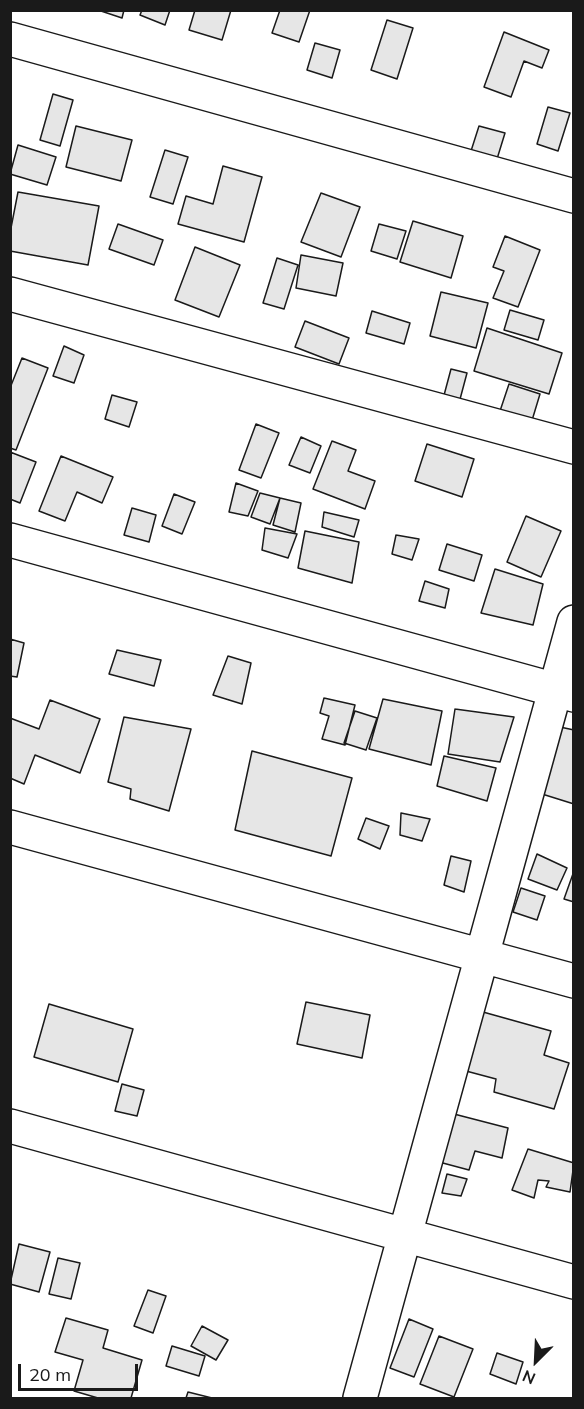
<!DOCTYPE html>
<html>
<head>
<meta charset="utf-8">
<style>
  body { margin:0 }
  #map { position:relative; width:584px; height:1409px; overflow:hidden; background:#fff; font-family:Mulish,sans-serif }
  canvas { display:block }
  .frame { position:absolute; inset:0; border:12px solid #1a1a1a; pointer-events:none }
  .north { position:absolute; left:506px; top:1331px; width:60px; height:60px; -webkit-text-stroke:4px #fff; paint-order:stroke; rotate:204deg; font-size:16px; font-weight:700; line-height:24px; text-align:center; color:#1a1a1a }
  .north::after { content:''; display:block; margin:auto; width:21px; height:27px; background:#1a1a1a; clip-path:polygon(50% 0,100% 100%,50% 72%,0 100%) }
  .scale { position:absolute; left:18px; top:1364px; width:120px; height:27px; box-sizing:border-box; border:3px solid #1a1a1a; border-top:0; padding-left:8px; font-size:18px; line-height:21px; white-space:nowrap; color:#1a1a1a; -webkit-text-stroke:4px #fff; paint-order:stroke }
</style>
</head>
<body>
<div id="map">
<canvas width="584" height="1409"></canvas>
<div class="frame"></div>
<div class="north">N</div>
<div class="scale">20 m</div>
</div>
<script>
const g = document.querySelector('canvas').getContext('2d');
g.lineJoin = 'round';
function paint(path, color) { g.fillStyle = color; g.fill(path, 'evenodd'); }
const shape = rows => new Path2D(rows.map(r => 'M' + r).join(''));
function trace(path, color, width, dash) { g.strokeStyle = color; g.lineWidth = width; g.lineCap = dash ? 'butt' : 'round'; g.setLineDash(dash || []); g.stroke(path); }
const building = shape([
  [98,10,124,10,122,18,98,10],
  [142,10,170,10,165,25,140,15,142,10],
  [195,10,231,10,222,40,189,30,195,10],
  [280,10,310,10,299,42,272,33,280,10],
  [387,20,413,28,397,79,371,70,387,20],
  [504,32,549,50,542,68,524,61,511,97,484,87,504,32],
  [315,43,340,50,332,78,307,70,315,43],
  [53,94,73,100,60,146,40,140,53,94],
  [548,107,570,113,558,151,537,144,548,107],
  [76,126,132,140,121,181,66,167,76,126],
  [479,126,505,133,497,159,471,151,479,126],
  [18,145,56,157,47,185,10,174,18,145],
  [165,150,188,157,173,204,150,197,165,150],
  [223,166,262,177,244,242,178,224,186,196,213,204,223,166],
  [18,192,99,206,88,265,10,251,10,233,18,192],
  [321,193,360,207,341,257,301,242,321,193],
  [413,221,463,236,451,278,400,262,413,221],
  [118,224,163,240,154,265,109,249,118,224],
  [379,224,406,231,397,259,371,251,379,224],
  [505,236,540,250,518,307,493,298,504,271,493,267,505,236],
  [195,247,240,265,219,317,175,300,195,247],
  [301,255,343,263,336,296,296,288,301,255],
  [277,258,298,265,284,309,263,303,277,258],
  [441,292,488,303,476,348,430,336,441,292],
  [510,310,544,320,538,340,504,330,510,310],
  [372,311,410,323,404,344,366,333,372,311],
  [305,321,349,338,339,364,295,347,305,321],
  [487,328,562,353,549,394,474,371,487,328],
  [64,346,84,355,74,383,53,376,64,346],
  [22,358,48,368,16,450,10,448,10,388,22,358],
  [451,369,467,373,459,403,443,399,451,369],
  [509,384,540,394,530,427,498,417,509,384],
  [112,395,137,402,129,427,105,419,112,395],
  [256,424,279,433,261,478,239,470,256,424],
  [301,437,321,446,310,473,289,465,301,437],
  [332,441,356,450,348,471,375,481,365,509,313,489,332,441],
  [427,444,474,459,462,497,415,481,427,444],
  [10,452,36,462,20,503,10,499,10,452],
  [61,456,113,477,102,503,77,492,65,521,39,511,61,456],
  [236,483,258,491,248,516,229,512,236,483],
  [260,493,280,498,270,524,251,517,260,493],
  [174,494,195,502,182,534,162,526,174,494],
  [280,498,301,503,295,532,273,525,280,498],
  [132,508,156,515,149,542,124,535,132,508],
  [324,512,359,520,354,537,322,527,324,512],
  [526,516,561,531,541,577,507,562,526,516],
  [265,528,297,534,288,558,262,550,265,528],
  [305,531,359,542,352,583,298,568,305,531],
  [396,535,419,539,412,560,392,554,396,535],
  [447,544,482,555,474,581,439,570,447,544],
  [495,569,543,584,533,625,481,613,495,569],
  [425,581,449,589,445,608,419,601,425,581],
  [10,639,24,643,17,677,10,676,10,639],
  [117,650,161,660,154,686,109,674,117,650],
  [228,656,251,663,242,704,213,695,228,656],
  [324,698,355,705,345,745,322,739,329,716,320,713,324,698],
  [383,699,442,711,431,765,369,749,383,699],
  [50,700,100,719,80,773,35,755,24,784,10,778,10,718,39,729,50,700],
  [455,709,514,717,500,762,448,754,455,709],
  [355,711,377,718,366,750,344,743,355,711],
  [124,717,191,729,169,811,130,799,131,789,108,782,124,717],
  [560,727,574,730,574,804,542,794,560,727],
  [252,751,352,778,331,856,235,830,252,751],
  [444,756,496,768,487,801,437,786,444,756],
  [401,813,430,819,422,841,400,835,401,813],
  [366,818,389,826,380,849,358,839,366,818],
  [537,854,567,868,557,890,528,879,537,854],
  [451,856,471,861,464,892,444,885,451,856],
  [574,871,574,902,564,899,574,871],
  [521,888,545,896,537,920,513,912,521,888],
  [306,1002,370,1015,362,1058,297,1044,306,1002],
  [49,1004,133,1029,118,1082,34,1057,49,1004],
  [483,1012,551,1031,544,1055,569,1063,554,1109,494,1092,496,1079,466,1071,483,1012],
  [122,1084,144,1090,137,1116,115,1111,122,1084],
  [454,1114,508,1128,502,1158,475,1151,469,1170,439,1162,454,1114],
  [528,1149,574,1163,570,1192,546,1187,549,1181,538,1180,534,1198,512,1190,528,1149],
  [447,1174,467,1179,461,1196,442,1193,447,1174],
  [19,1244,50,1252,39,1292,10,1284,19,1244],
  [58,1258,80,1263,71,1299,49,1294,58,1258],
  [148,1290,166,1296,153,1333,134,1326,148,1290],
  [66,1318,108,1330,103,1348,142,1360,131,1398,98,1398,74,1391,83,1360,55,1352,66,1318],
  [409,1319,433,1329,414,1377,390,1368,409,1319],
  [202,1326,228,1340,216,1360,191,1346,202,1326],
  [439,1336,473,1349,454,1397,420,1384,439,1336],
  [172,1346,205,1356,199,1376,166,1366,172,1346],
  [497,1353,523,1362,516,1384,490,1374,497,1353],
  [188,1392,212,1398,186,1398,188,1392]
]);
paint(building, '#e6e6e6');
trace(building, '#1a1a1a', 1.5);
const minor = shape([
  [10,39,574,196],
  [10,294,574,447],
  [10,540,574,695],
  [10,827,574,981],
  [10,1126,574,1282],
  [360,1398,574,622]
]);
trace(minor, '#1a1a1a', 36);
trace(minor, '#fff', 33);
</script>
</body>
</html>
